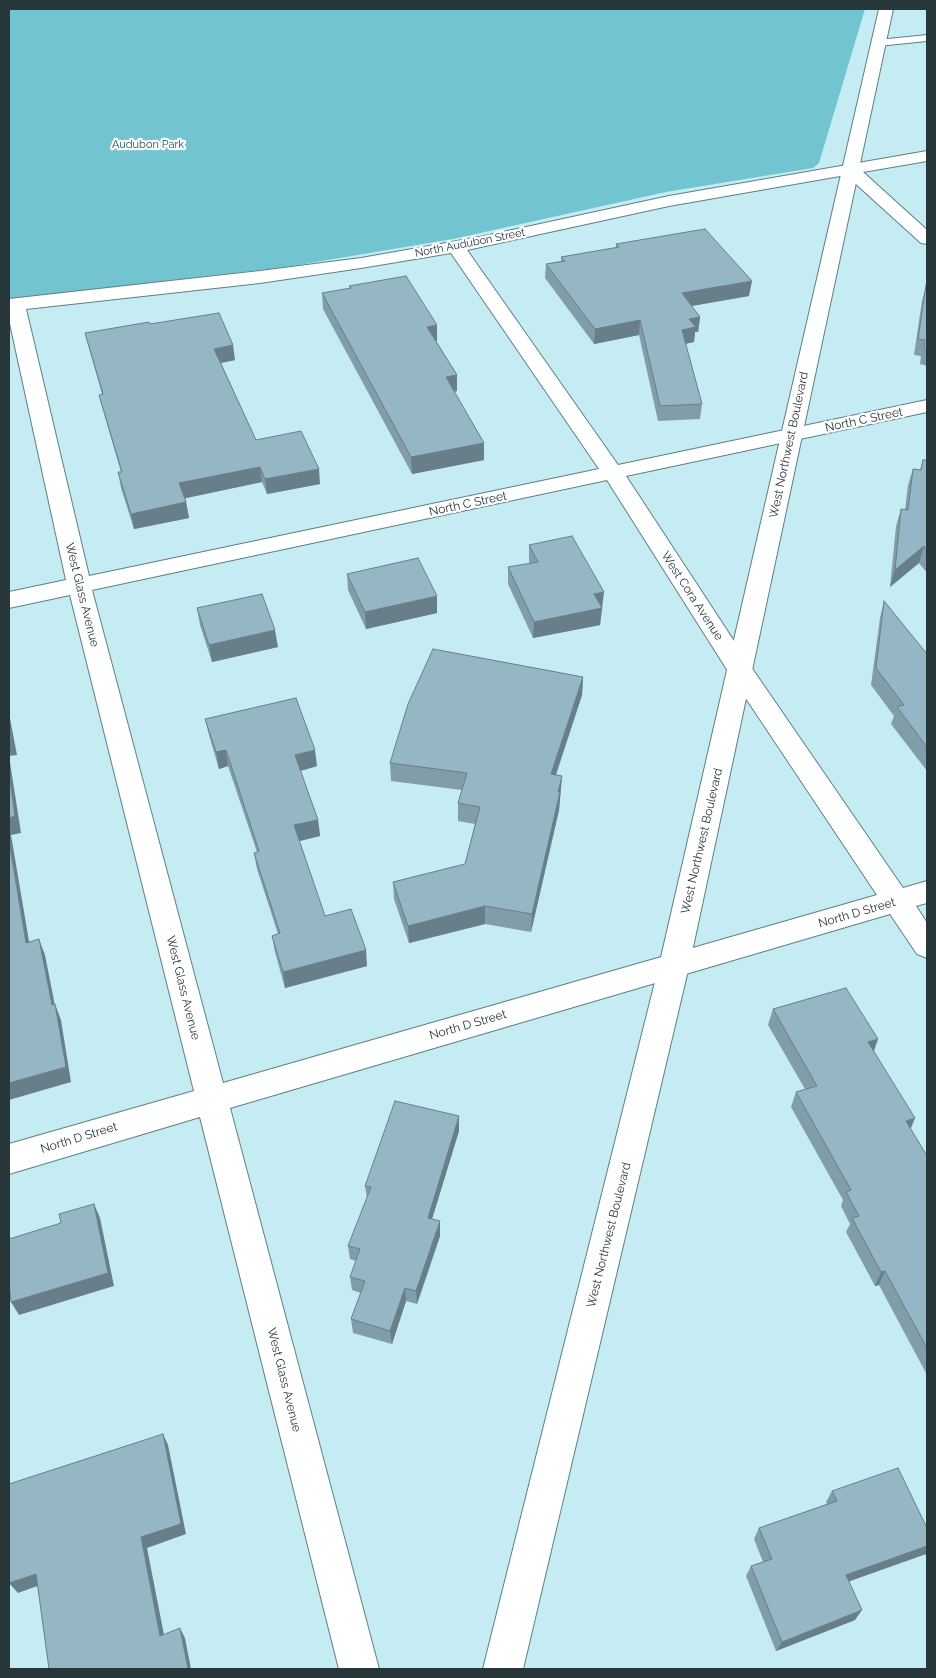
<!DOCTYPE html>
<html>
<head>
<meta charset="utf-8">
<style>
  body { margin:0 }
  #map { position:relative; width:936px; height:1678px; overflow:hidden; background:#c4ecf2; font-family:Raleway,sans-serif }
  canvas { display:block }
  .frame { position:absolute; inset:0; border:10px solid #273739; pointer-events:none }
</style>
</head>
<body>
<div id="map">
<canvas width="936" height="1678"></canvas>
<div class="frame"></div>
</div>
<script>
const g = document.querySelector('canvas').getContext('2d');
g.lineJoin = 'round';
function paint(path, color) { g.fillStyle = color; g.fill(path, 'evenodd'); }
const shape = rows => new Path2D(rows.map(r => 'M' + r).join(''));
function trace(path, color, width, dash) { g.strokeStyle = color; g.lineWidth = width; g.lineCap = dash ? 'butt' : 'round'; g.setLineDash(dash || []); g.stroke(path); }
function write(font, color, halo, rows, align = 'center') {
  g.font = font + ' Raleway,sans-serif'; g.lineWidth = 4.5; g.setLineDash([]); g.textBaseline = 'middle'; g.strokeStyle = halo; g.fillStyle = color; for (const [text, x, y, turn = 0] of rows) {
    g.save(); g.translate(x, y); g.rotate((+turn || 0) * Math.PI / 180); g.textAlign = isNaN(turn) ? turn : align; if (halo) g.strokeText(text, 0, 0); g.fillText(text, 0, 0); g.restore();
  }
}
paint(shape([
  [9,9,865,9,819,163,813,168,666,192,453,239,286,267,9,299]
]), '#71c4d0');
const lane = shape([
  [927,35,927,41,878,46,873,43,878,40,927,35]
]);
const street = shape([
  [927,151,927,161,863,172,927,230,927,244,921,243,846,175,669,206,467,250,618,465,927,400,927,412,626,476,749,664,903,888,927,881,927,903,916,906,927,923,927,958,917,954,890,914,230,1108,379,1669,339,1669,200,1117,9,1174,9,1144,194,1091,70,595,9,608,9,592,66,580,9,319,9,299,260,271,361,258,480,237,669,196,927,151],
  [451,253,599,469,89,576,26,309,260,283,361,268,451,253],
  [607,480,731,676,877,895,223,1083,92,590,607,480]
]);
const secondary = shape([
  [879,9,893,9,689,966,523,1669,483,1669,659,966,879,9]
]);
trace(lane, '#5c8186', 2);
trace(street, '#5c8186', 2);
trace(secondary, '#5c8186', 2);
paint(lane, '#fff');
paint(street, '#fff');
paint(secondary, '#fff');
paint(shape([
  [616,244,749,296,691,306,700,317,698,332,695,332,694,342,685,344,702,404,700,419,658,421,639,335,594,344,545,278,546,264,561,261,561,257,616,248],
  [926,285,927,285,927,366,920,364,921,356,914,355,922,301],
  [349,286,437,325,437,341,436,341,457,375,457,391,454,392,484,443,484,460,412,474,323,309,322,293,350,289],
  [150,324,235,360,221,363,256,440,320,484,267,494,262,482,184,498,186,502,189,518,134,529,121,488,118,472,121,472,103,410,99,395,102,394,89,348,85,333],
  [923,460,927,460,927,573,919,563,890,587,896,526,901,509,905,510,908,485,913,469,920,470],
  [529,545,603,609,602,609,600,625,533,638,508,584,508,567,530,563,529,562],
  [347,574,437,613,366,629,348,590],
  [884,601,927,654,927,771,891,724,894,716,871,685,880,618],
  [197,608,278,647,212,662,200,625],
  [583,677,582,695,556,775,562,776,559,810,531,932,485,924,409,943,394,899,393,882,465,864,475,824,458,821,458,803,462,790,391,781,390,763],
  [205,719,317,766,300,771,318,820,320,836,299,841,325,916,367,966,285,988,275,952,272,936,278,934,257,869,254,853,257,852,228,766,219,769,209,735],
  [773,1009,878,1039,874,1051,911,1129,927,1156,927,1375,879,1285,875,1286,846,1232,850,1224,841,1206,843,1200,791,1107,796,1092,805,1089,768,1025],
  [459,1131,432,1219,440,1236,417,1304,406,1301,392,1344,353,1333,351,1319,361,1293,352,1290,350,1277,356,1261,350,1259,348,1246,367,1198,365,1186],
  [832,1491,927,1546,927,1553,926,1554,849,1581,855,1620,776,1651,746,1576,751,1566,763,1562,754,1539,759,1528,827,1504,826,1502]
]), '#809da9');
paint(shape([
  [752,281,749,296,680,308,682,293],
  [700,317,698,332,695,332,694,342,680,345,682,330,689,319],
  [640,320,639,335,594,344,595,329],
  [437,325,437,341,428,343,427,327],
  [233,345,235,360,216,364,214,349],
  [457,375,457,391,446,393,446,377],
  [484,443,484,460,412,474,411,457],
  [260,467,262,482,182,499,179,483],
  [319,469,320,484,267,494,265,479],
  [186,502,189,518,134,529,131,514],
  [924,546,919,563,890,587,895,570],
  [604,592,600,625,533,638,534,622,594,594],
  [437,596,437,613,366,629,365,612],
  [275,630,278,647,212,662,209,645],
  [583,677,582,695,550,792,551,774],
  [9,713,17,755,9,756,21,833,11,835,32,959,26,943,9,841],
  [226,750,228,766,219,769,216,752],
  [315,750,317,766,297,772,295,755],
  [562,776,559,810,531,932,532,914],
  [318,820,320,836,296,842,294,825],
  [485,906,485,924,409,943,408,926],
  [39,939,45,955,58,1021,52,1005],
  [366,950,367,966,285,988,283,972],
  [55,1004,61,1020,71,1082,9,1100,9,1083],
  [878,1039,872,1055,868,1042],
  [459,1116,459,1131,428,1232,428,1218],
  [915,1118,909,1133,906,1121],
  [94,1204,100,1218,114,1286,19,1315,11,1302],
  [440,1221,440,1236,417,1304,416,1291],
  [885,1271,879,1285,875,1286,881,1272],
  [405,1288,406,1301,392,1344,390,1331],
  [163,1434,168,1445,186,1534,147,1548,166,1645,160,1636,141,1537],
  [927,1546,927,1553,926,1554,839,1585,846,1575],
  [36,1574,43,1584,18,1593,9,1583],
  [862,1610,855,1620,776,1651,782,1642],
  [180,1628,185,1638,191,1669,188,1669]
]), '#687f8a');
const building = shape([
  [705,229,752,281,682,293,700,317,689,319,696,327,682,330,702,404,660,406,640,320,595,329,546,264,565,261,561,257,619,247,616,244,705,229],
  [406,276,437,325,427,327,457,375,446,377,484,443,411,457,322,293,351,288,349,286,406,276],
  [926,285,927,285,927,349,924,348,925,340,918,339,926,285],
  [219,313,233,345,214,349,256,440,301,431,319,469,265,479,260,467,179,483,186,502,131,514,118,472,122,472,99,395,103,394,85,333,149,322,150,324,219,313],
  [923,460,927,460,927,550,924,546,895,570,901,509,908,510,913,469,921,470,923,460],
  [572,536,604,592,594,594,602,608,534,622,508,567,538,562,529,545,572,536],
  [418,558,437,596,365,612,347,574,418,558],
  [262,594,275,630,209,645,197,608,262,594],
  [884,601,927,654,927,747,897,707,904,705,876,668,884,601],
  [433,649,583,677,551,774,562,776,558,792,560,792,532,914,485,906,408,926,393,882,465,864,480,807,458,803,467,773,390,763,408,704,433,649],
  [296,698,315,750,295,755,318,820,294,825,325,916,351,909,366,950,283,972,272,936,280,933,254,853,259,851,226,750,216,752,205,719,296,698],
  [9,724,11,738,9,738,9,724],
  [9,773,15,816,9,818,9,773],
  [9,841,26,943,39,939,52,1005,55,1004,66,1067,9,1083,9,841],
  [846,988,878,1039,868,1042,915,1118,906,1121,927,1156,927,1348,885,1271,881,1272,852,1218,859,1216,846,1192,851,1190,796,1092,817,1086,773,1009,846,988],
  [395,1101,459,1116,428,1218,440,1221,416,1291,405,1288,390,1331,351,1319,365,1281,350,1277,360,1249,348,1246,371,1187,365,1186,395,1101],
  [94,1204,108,1273,11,1302,9,1284,9,1239,61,1223,59,1214,94,1204],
  [163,1434,181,1524,141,1537,160,1636,180,1628,188,1669,49,1669,36,1574,9,1583,9,1484,163,1434],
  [898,1468,927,1528,927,1546,846,1575,862,1610,782,1642,751,1566,772,1559,759,1528,837,1501,832,1491,898,1468]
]);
paint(building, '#95b6c5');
trace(building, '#687f8a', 1);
write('11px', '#15525a', '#fff', [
  ["Audubon Park",148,145]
]);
write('11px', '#273739', '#fff', [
  ["North Audubon Street",470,243,-11]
]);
write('12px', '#273739', '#fff', [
  ["North C Street",864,420,-12],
  ["West Northwest Boulevard",789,445,-78],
  ["North C Street",468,504,-12],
  ["West Glass Avenue",82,595,76],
  ["West Cora Avenue",692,596,57],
  ["West Northwest Boulevard",702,841,-77],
  ["North D Street",857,913,-16],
  ["West Glass Avenue",183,988,76],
  ["North D Street",468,1025,-16],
  ["North D Street",79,1138,-17],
  ["West Northwest Boulevard",609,1235,-76],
  ["West Glass Avenue",284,1380,76]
]);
</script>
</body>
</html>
